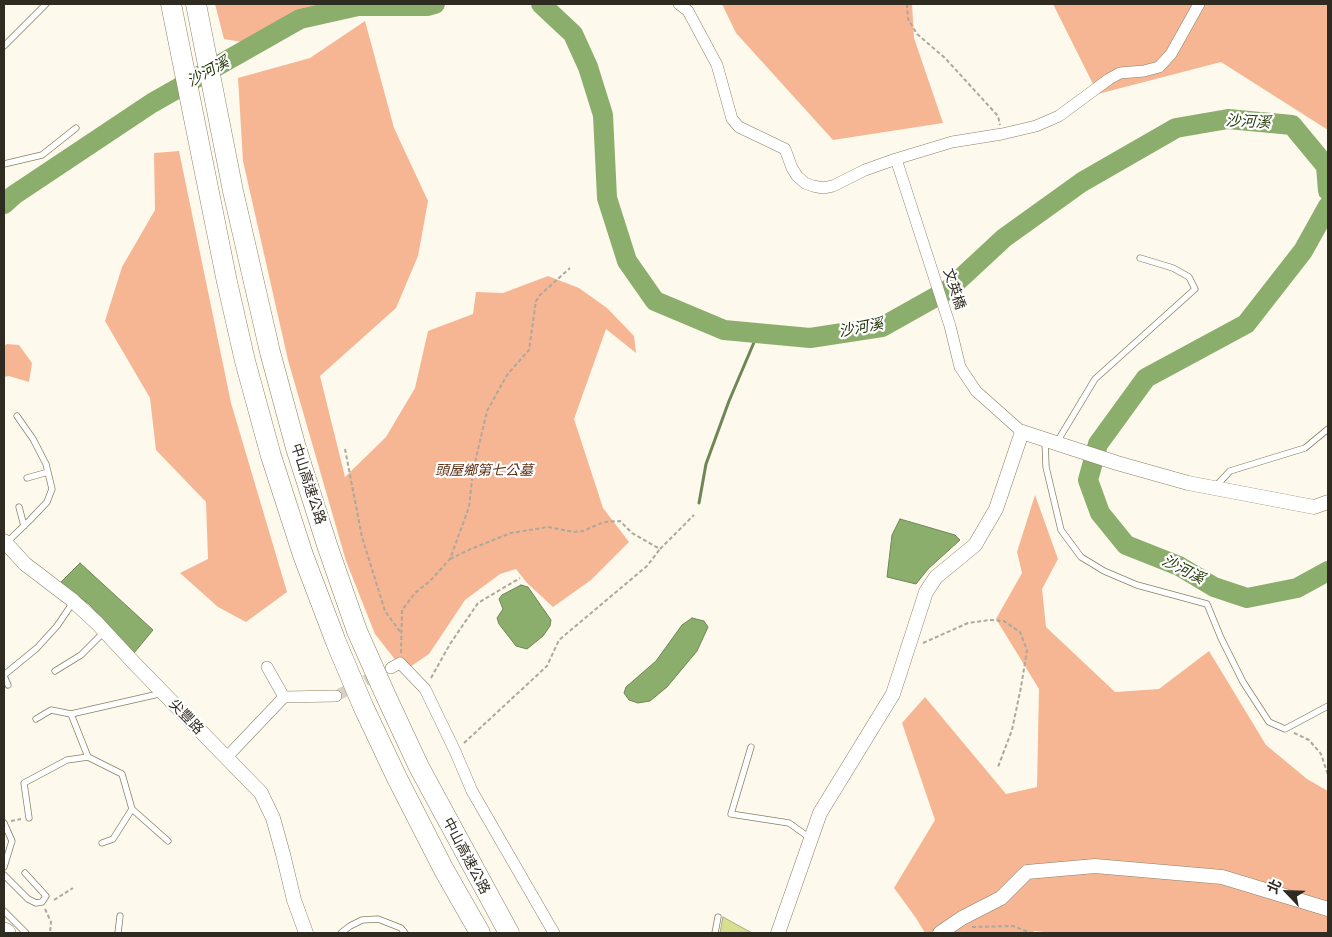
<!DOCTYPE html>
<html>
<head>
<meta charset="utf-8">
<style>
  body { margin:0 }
  #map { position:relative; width:1332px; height:937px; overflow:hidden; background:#fdf9ed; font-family:Literata,"Noto Sans TC",serif }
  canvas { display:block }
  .frame { position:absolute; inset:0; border:5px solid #2f2b20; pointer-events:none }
  .north { position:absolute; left:1262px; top:867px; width:50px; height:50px; -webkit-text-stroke:4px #fff; paint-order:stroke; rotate:294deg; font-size:14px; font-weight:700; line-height:20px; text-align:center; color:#2f2b20 }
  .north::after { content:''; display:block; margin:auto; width:18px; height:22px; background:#2f2b20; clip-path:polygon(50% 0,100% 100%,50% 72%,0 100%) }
</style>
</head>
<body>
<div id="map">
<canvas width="1332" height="937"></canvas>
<div class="frame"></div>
<div class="north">北</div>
</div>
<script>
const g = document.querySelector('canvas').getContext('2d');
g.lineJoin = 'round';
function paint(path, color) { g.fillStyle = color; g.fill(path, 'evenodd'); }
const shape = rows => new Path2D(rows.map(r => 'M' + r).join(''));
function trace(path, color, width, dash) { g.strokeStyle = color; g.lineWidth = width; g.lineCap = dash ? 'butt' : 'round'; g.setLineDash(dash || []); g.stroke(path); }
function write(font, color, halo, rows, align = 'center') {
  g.font = font + ' Literata,"Noto Sans TC",serif'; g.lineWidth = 4.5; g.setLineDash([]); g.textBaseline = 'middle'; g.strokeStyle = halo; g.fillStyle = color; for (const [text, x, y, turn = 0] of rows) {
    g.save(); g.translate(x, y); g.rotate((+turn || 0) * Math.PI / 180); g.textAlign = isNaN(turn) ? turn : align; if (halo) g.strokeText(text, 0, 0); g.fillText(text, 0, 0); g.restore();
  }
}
paint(shape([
  [215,4,345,4,313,8,242,42,224,39],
  [722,4,912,4,914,38,943,123,833,140,736,33],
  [1053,4,1328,4,1328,130,1221,62,1098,94],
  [365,21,394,128,428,201,418,256,396,308,320,376,345,477,386,437,415,388,428,331,473,314,476,292,503,293,548,276,579,288,607,308,634,336,636,353,606,329,574,419,603,508,629,542,591,580,553,607,527,583,516,569,500,574,465,600,429,654,404,671,375,634,346,561,288,360,243,161,238,78,310,58],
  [179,151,231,403,287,592,246,622,218,607,180,573,208,559,206,502,156,450,150,398,105,321,122,267,155,210,154,153],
  [7,344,19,345,32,363,29,382,9,376,4,377,4,346],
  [1035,495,1058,559,1042,589,1046,627,1115,692,1159,689,1209,651,1266,745,1307,779,1328,791,1328,933,1053,933,1034,931,1033,933,925,933,916,918,894,888,935,820,902,723,925,697,1006,794,1037,787,1039,689,996,619,1022,573,1017,552]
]), '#f6b693');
const water = shape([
  [900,519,955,535,960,540,928,569,916,584,887,577,892,535,900,519],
  [80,563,153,630,134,653,89,604,60,583,80,563],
  [521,585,528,587,551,620,550,626,543,636,527,649,516,646,499,624,497,618,503,609,499,599,502,595,521,585],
  [692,618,704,621,708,627,697,651,667,687,650,701,638,703,629,700,624,693,626,687,656,661,682,625,692,618]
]);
paint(water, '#8bae6c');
trace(water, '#6f8755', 1);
trace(shape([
  [699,503,706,464,729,401,758,333]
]), '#6f8755', 3);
trace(shape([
  [541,4,573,34,588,67,603,115,607,198,627,261,655,301,724,330,810,338,882,327,948,290,1004,238,1082,182,1176,128,1228,119,1292,125,1326,166,1328,191],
  [4,204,14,195,152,103,300,19,358,6,428,6,435,4],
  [1328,206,1303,251,1246,324,1146,378,1098,444,1088,480,1100,513,1126,545,1179,566,1214,587,1247,598,1297,588,1328,571]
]), '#8bae6c', 20);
const building = shape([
  [723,917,752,933,720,933,723,917]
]);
paint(building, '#dade90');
trace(building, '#aaac8e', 1);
trace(shape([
  [336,696,380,673]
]), '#d4d0c4', 11, [11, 5.5]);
const service = shape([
  [4,46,46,4],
  [4,164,42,155,76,128],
  [1045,440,1046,467,1061,530,1081,557,1104,571,1137,585,1207,604,1221,638,1243,682,1269,722,1285,729,1328,706],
  [1057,442,1095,379,1195,289,1189,277,1173,268,1140,258],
  [27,478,48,472],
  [1215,487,1230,471,1305,448,1328,429],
  [19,507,24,526],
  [6,543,30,520,47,502,52,489,46,464,33,439,17,416],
  [55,671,81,655,104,632],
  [4,675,37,648,57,626,74,601],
  [4,676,8,685],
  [71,714,88,757,122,774,132,809,168,841],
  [36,719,51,710,71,714,163,693],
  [751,747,731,814,789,823,810,838],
  [29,818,24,783,67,760,88,757],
  [4,823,12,841,4,867],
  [102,843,113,839,132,809],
  [4,875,28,899,36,903,42,902,46,896,25,873],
  [4,911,26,933],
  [118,933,120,916],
  [341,933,350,926,362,920,378,919,401,928,405,933],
  [715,933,718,917]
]);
const minor = shape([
  [679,4,688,11,717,65,732,119,739,127,785,149,792,168,797,176,805,183,813,186,823,188,833,186,865,170,896,159,952,142,1002,134,1036,126,1059,116,1109,79,1120,73,1144,71,1159,67,1171,54,1199,4],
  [896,159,950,326,960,367,976,391,1022,432],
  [267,667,284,697],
  [391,668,400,663,425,689,455,751,472,791,554,933],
  [226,758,284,697,336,696]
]);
const tertiary = shape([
  [4,541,25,564,71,599,97,623,135,664,261,793,273,818,283,854,294,900,306,933],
  [778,933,820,813,893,694,926,592,936,577,975,545,996,509,1022,432,1117,463,1188,483,1314,507,1328,502],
  [940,933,962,918,1001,898,1027,872,1095,866,1222,877,1328,909]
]);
const trunk = shape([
  [4,932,6,933]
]);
const motorway = shape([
  [171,4,227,282,245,361,271,456,303,555,336,642,363,706,397,778,444,870,480,933],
  [196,4,233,191,270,352,296,448,327,545,357,631,385,694,419,767,509,933]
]);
trace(service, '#8a8065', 7);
trace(minor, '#8a8065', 12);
trace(tertiary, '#8a8065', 15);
trace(trunk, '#8a8065', 20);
trace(motorway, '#8a8065', 21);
trace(shape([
  [907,4,908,19,917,34,945,58,998,116,1000,125],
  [345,449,362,537,385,611,401,633],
  [450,559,473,548,511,533,548,527,574,532,583,531,604,522,620,521,632,533,660,549,694,515],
  [923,643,968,623,990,620,1004,621,1020,632,1027,650,1021,687,1012,730,998,767],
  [401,653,402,610,415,593,430,581,450,559,469,507,473,471,487,411,507,375,529,350,536,301,540,295,570,268],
  [431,678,450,644,478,603,520,578],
  [1294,733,1309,740,1321,754,1328,775],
  [464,743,547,666,559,640,647,566,660,549],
  [11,821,21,819],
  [54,900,73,888],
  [45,909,51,922,50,933],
  [972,927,1013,926,1031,933]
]), '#aca89d', 2, [4, 2.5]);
trace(service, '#fff', 5.5);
trace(minor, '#fff', 11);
trace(tertiary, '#fff', 14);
trace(trunk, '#fff', 19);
trace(motorway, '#fff', 20);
write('14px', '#2f2b20', '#fff', [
  ["文英橋",954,289,72],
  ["中山高速公路",308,484,72],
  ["尖豐路",186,717,46],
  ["中山高速公路",466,856,62]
]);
write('italic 14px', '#5d2f13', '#fff', [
  ["頭屋鄉第七公墓",484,471]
]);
write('italic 15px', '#1d3302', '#fff', [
  ["沙河溪",208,72,-29],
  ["沙河溪",1248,122,3],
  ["沙河溪",861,328,-11],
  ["沙河溪",1183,570,27]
]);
</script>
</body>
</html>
